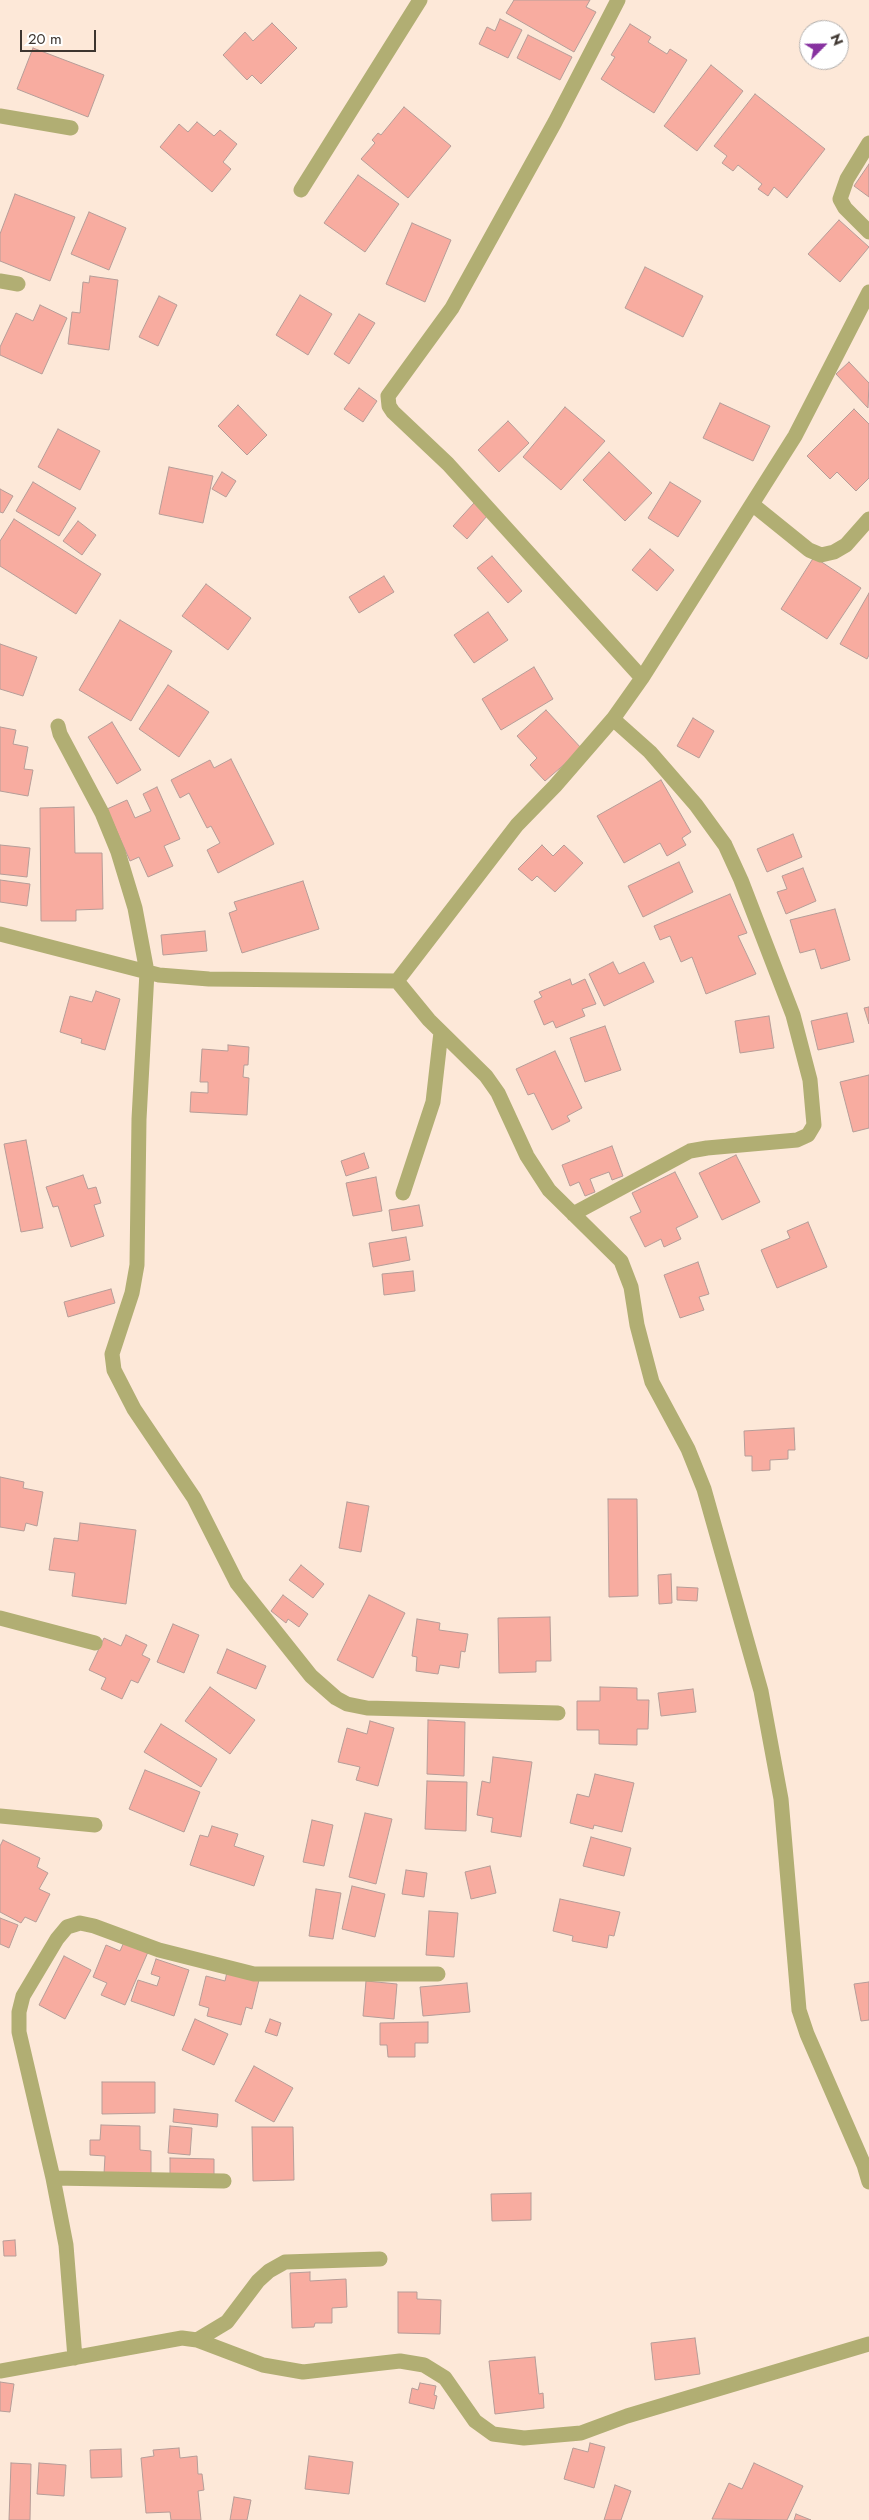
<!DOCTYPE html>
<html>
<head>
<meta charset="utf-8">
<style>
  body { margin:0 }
  #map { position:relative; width:869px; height:2520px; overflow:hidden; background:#fde8d8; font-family:Jost,sans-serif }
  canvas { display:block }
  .north { position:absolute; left:799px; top:20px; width:50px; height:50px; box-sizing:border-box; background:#fff; border:1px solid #b1aeac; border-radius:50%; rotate:67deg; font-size:14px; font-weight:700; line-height:20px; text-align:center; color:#3d352f }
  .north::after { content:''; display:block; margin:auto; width:18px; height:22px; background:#8732a0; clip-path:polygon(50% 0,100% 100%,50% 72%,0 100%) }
  .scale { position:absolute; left:20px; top:30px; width:76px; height:22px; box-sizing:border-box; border:2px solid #3d352f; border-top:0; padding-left:6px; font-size:15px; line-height:18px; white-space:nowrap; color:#3d352f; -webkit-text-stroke:4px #fff; paint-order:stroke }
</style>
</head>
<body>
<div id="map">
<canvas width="869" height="2520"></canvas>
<div class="north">N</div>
<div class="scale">20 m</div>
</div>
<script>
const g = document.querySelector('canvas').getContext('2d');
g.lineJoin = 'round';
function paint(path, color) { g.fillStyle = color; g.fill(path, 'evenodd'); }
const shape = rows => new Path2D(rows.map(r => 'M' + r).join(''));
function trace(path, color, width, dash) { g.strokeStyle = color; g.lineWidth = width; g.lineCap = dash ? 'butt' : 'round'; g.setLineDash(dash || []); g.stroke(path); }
const building = shape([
  [514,0,590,0,586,7,596,12,574,52,506,13,514,0],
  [500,19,522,30,508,58,479,44,487,27,495,31,500,19],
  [272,23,297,48,261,84,252,75,247,80,223,55,245,32,253,41,272,23],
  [630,24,651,37,648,42,667,54,670,49,687,60,654,113,601,79,615,57,611,55,630,24],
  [528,35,572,57,560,80,517,58,528,35],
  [33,48,104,75,88,117,17,89,33,48],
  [711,65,743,91,697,151,664,126,711,65],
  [755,94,825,149,787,198,774,187,768,196,758,189,762,184,738,165,733,171,722,163,727,156,714,146,755,94],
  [404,107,451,146,408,198,361,159,375,143,372,140,378,133,381,135,404,107],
  [197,122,214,136,220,130,237,144,223,162,231,169,212,192,160,147,179,124,188,132,197,122],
  [869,164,869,197,854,186,869,164],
  [358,175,399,204,365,252,324,223,358,175],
  [15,194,75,217,50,281,0,261,0,234,15,194],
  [89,212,126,228,109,270,71,254,89,212],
  [839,220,869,247,840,282,808,254,839,220],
  [412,223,451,240,425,302,386,284,412,223],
  [645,267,703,296,683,337,625,308,645,267],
  [90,276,118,280,109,350,68,344,72,312,80,313,83,282,89,283,90,276],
  [300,295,332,314,308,355,276,335,300,295],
  [159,296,177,305,158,346,139,337,159,296],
  [40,305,67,318,42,374,0,355,0,347,16,313,33,321,40,305],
  [359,314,375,323,349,364,334,354,359,314],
  [849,362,869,383,868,408,836,374,849,362],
  [359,388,377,401,363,422,344,409,359,388],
  [720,403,770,426,753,461,703,438,720,403],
  [238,405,267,435,247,455,218,426,238,405],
  [565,407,605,441,561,490,523,457,565,407],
  [854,409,869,424,869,478,856,491,837,472,830,479,807,456,854,409],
  [508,421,529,443,499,472,478,450,508,421],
  [58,429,100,451,80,490,38,467,58,429],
  [609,452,652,493,625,521,583,480,609,452],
  [169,467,213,476,203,523,159,514,169,467],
  [222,472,236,481,226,497,212,489,222,472],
  [33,482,76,508,59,536,16,511,33,482],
  [670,482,701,501,678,537,648,518,670,482],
  [0,489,13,496,3,513,0,512,0,489],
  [474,503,487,516,467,539,453,526,474,503],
  [14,519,101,574,76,614,0,566,0,541,14,519],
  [78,521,96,535,82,555,63,541,78,521],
  [650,549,674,570,657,591,632,570,650,549],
  [492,556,522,591,508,603,477,568,492,556],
  [814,557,861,588,827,639,781,609,814,557],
  [384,576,394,592,359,613,349,597,384,576],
  [206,584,251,618,228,650,182,616,206,584],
  [869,593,869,655,867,659,840,644,869,593],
  [488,612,508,640,474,663,454,635,488,612],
  [120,620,172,651,131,721,79,690,120,620],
  [0,644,37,657,23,696,0,689,0,644],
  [534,667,553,699,501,730,482,699,534,667],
  [168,685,209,712,179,757,139,729,168,685],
  [546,710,582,749,545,781,530,765,537,758,517,736,546,710],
  [693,718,714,731,699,758,677,746,693,718],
  [112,722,141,770,117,784,88,737,112,722],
  [0,727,16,730,13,744,28,747,24,769,33,770,28,796,0,791,0,727],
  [231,759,274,844,218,873,207,850,220,843,211,826,207,828,189,793,180,798,171,780,210,760,214,768,231,759],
  [661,780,691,832,682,838,686,845,667,856,660,843,624,863,597,816,661,780],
  [157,787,180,839,164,846,173,866,148,877,139,857,130,861,107,809,127,800,135,818,151,811,143,794,157,787],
  [74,807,75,853,102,853,103,909,76,910,76,921,41,921,40,808,74,807],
  [793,834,802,857,767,872,757,849,793,834],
  [0,845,30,848,27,877,0,874,0,845],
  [542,845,553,856,564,845,583,863,555,892,537,876,532,881,518,869,542,845],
  [679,862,693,892,643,917,628,886,679,862],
  [803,868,816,901,786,914,777,892,787,889,782,876,803,868],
  [0,880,30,884,27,906,0,902,0,880],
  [303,881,319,929,242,953,229,913,237,910,234,902,303,881],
  [730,894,747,933,738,936,756,974,706,994,692,957,681,962,670,936,660,940,654,926,730,894],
  [835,909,850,960,821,969,815,949,800,953,790,920,835,909],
  [205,931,207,951,163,955,161,935,205,931],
  [613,962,619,974,644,962,654,982,604,1006,589,974,613,962],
  [570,979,572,985,585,979,596,1004,582,1009,585,1016,556,1028,553,1021,544,1025,534,1001,542,997,539,992,570,979],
  [96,991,120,999,105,1050,81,1043,82,1039,60,1032,70,996,92,1002,96,991],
  [869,1007,869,1024,864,1008,869,1007],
  [847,1013,854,1042,818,1050,811,1021,847,1013],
  [769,1016,774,1048,740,1053,735,1021,769,1016],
  [605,1026,621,1070,585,1082,570,1038,605,1026],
  [228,1045,249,1047,248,1065,244,1065,243,1077,249,1078,247,1115,190,1112,191,1092,208,1093,208,1082,200,1082,202,1049,228,1051,228,1045],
  [555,1051,582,1108,567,1116,570,1121,552,1130,534,1093,528,1095,516,1069,555,1051],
  [869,1075,869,1128,853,1132,840,1082,869,1075],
  [26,1140,43,1228,21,1232,4,1144,26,1140],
  [612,1146,623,1176,612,1180,609,1172,590,1179,595,1192,585,1196,579,1182,570,1186,562,1165,612,1146],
  [364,1153,369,1168,346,1176,341,1161,364,1153],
  [736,1155,760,1202,722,1220,699,1173,736,1155],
  [675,1172,698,1217,676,1228,681,1239,664,1247,661,1239,645,1247,630,1217,641,1212,632,1193,675,1172],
  [83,1175,88,1189,96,1187,101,1203,94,1205,104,1236,71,1247,58,1206,53,1207,46,1187,83,1175],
  [376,1177,382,1211,353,1216,346,1183,376,1177],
  [419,1205,423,1226,392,1231,389,1210,419,1205],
  [808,1222,827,1267,777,1288,761,1250,790,1238,787,1231,808,1222],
  [406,1237,410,1260,373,1267,369,1243,406,1237],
  [698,1262,709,1294,699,1297,704,1310,680,1318,664,1275,698,1262],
  [413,1271,415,1291,384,1295,382,1274,413,1271],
  [111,1289,115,1303,68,1317,64,1302,111,1289],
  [794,1428,795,1450,788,1450,788,1459,770,1460,770,1470,752,1471,752,1456,745,1456,744,1431,794,1428],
  [0,1477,24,1482,23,1488,43,1492,37,1526,26,1523,24,1531,0,1527,0,1477],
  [608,1499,637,1499,638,1596,609,1597,608,1499],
  [347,1502,369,1506,361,1552,339,1548,347,1502],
  [80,1523,136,1530,126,1604,72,1596,75,1573,49,1570,54,1538,78,1541,80,1523],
  [301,1565,324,1584,313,1598,289,1580,301,1565],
  [671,1574,672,1603,659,1604,658,1575,671,1574],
  [677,1587,698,1588,697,1601,677,1600,677,1587],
  [283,1595,308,1614,299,1627,288,1619,286,1623,271,1611,283,1595],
  [369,1595,405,1613,373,1678,337,1660,369,1595],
  [550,1617,551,1661,536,1661,536,1672,499,1673,498,1618,550,1617],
  [417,1619,440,1623,439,1630,468,1634,465,1652,461,1651,459,1668,440,1665,438,1674,416,1671,417,1657,412,1656,417,1619],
  [173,1624,199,1635,184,1673,157,1662,173,1624],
  [126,1635,147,1645,142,1655,150,1659,138,1683,131,1680,122,1699,101,1689,106,1678,89,1670,104,1638,121,1646,126,1635],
  [227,1649,266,1666,256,1689,217,1673,227,1649],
  [210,1687,255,1720,230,1754,185,1721,210,1687],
  [600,1687,637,1688,637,1700,649,1700,648,1729,637,1729,637,1745,599,1744,599,1730,577,1730,577,1701,600,1701,600,1687],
  [693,1689,696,1712,661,1716,658,1693,693,1689],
  [428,1720,465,1722,464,1776,427,1774,428,1720],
  [370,1721,394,1728,378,1786,356,1780,360,1767,338,1762,347,1728,367,1734,370,1721],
  [161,1724,217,1759,201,1787,144,1752,161,1724],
  [493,1757,532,1762,521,1837,491,1832,493,1818,477,1815,482,1781,490,1783,493,1757],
  [145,1770,200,1792,184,1832,129,1809,145,1770],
  [595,1774,634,1783,622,1832,594,1825,593,1829,570,1823,577,1794,589,1797,595,1774],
  [427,1781,467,1782,466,1831,425,1829,427,1781],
  [365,1813,392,1819,376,1884,349,1877,365,1813],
  [312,1820,333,1825,324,1866,303,1862,312,1820],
  [212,1826,238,1834,234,1846,264,1856,254,1886,190,1865,200,1835,208,1837,212,1826],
  [591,1837,631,1848,624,1876,583,1866,591,1837],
  [3,1840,40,1858,37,1867,48,1873,39,1889,50,1894,36,1922,25,1917,21,1923,0,1912,0,1846,3,1840],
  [490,1866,496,1893,471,1899,465,1872,490,1866],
  [406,1870,427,1873,424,1897,402,1894,406,1870],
  [352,1886,385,1894,375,1937,342,1929,352,1886],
  [316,1889,341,1893,333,1939,309,1936,316,1889],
  [560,1899,620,1912,614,1936,609,1935,607,1948,572,1941,573,1936,553,1931,560,1899],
  [429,1911,458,1913,454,1957,426,1955,429,1911],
  [0,1918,18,1925,9,1948,0,1944,0,1918],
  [124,1942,148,1952,125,2005,101,1995,107,1983,93,1977,106,1945,120,1951,124,1942],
  [64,1956,91,1970,65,2019,39,2005,64,1956],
  [156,1959,189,1970,174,2016,131,2001,138,1980,157,1986,160,1977,151,1974,156,1959],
  [227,1972,259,1980,252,2009,246,2007,241,2025,207,2016,209,2008,199,2005,206,1976,225,1981,227,1972],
  [366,1981,397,1984,394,2019,363,2016,366,1981],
  [869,1982,869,2020,861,2021,854,1984,869,1982],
  [467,1983,470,2012,423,2016,420,1987,467,1983],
  [195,2019,228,2034,214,2065,182,2050,195,2019],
  [270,2019,281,2023,277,2036,265,2032,270,2019],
  [428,2022,428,2043,415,2043,415,2057,388,2057,387,2045,380,2045,380,2023,428,2022],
  [254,2066,293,2088,274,2122,235,2101,254,2066],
  [102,2082,155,2082,155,2113,102,2114,102,2082],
  [174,2109,218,2114,217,2127,173,2122,174,2109],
  [101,2125,140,2126,140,2150,151,2151,151,2176,104,2174,105,2156,90,2155,90,2140,100,2140,101,2125],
  [170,2126,192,2128,190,2155,168,2153,170,2126],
  [252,2127,293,2127,294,2180,253,2181,252,2127],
  [170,2158,214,2159,214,2180,170,2178,170,2158],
  [531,2193,531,2220,492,2221,491,2194,531,2193],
  [15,2240,16,2256,4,2256,3,2241,15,2240],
  [310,2272,310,2281,346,2279,347,2307,332,2308,332,2323,315,2323,314,2327,292,2328,290,2273,310,2272],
  [398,2292,417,2292,417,2299,441,2300,440,2334,398,2333,398,2292],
  [695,2338,700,2374,655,2380,651,2343,695,2338],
  [535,2357,539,2394,543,2393,544,2408,495,2414,489,2361,535,2357],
  [0,2382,14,2384,10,2412,0,2411,0,2382],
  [420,2383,436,2386,434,2395,437,2396,434,2409,409,2403,412,2388,418,2390,420,2383],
  [590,2443,605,2447,594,2488,564,2479,573,2448,588,2452,590,2443],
  [179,2448,180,2458,197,2456,198,2474,202,2474,204,2490,198,2491,201,2520,171,2520,170,2512,146,2513,141,2458,154,2456,153,2450,179,2448],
  [121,2449,122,2477,91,2478,90,2450,121,2449],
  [309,2456,353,2462,349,2494,305,2489,309,2456],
  [11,2463,31,2464,30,2520,9,2520,11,2463],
  [39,2463,66,2465,64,2496,37,2494,39,2463],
  [754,2463,803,2486,787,2520,712,2519,729,2483,742,2489,754,2463],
  [615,2485,631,2491,621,2520,604,2520,615,2485],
  [234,2497,251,2500,247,2520,230,2520,234,2497],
  [796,2514,811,2520,794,2520,796,2514]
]);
paint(building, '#f8aca0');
trace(building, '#b69d98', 1);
trace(shape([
  [618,0,555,122,452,308,388,396,389,406,393,412,448,464,642,678],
  [0,116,71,128],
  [869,143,847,179,840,199,845,208,869,232],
  [301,190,420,0],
  [0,281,18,284],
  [752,504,809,550,821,555,834,552,846,545,869,519],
  [58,726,60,734,102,813,118,852,135,908,147,972,139,1119,137,1265,132,1293,112,1354,114,1370,134,1409,194,1498,237,1583,311,1676,336,1698,347,1704,367,1708,558,1713],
  [0,934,159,975,209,979,397,981,429,1020,486,1076,498,1093,527,1156,549,1190,621,1261,631,1287,637,1325,652,1382,688,1449,704,1489,761,1691,781,1799,799,2010,807,2034,864,2165,869,2182],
  [397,981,517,825,555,786,613,719],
  [403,1193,433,1102,441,1032],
  [573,1214,690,1151,707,1148,797,1140,808,1135,814,1125,810,1080,793,1015,741,880,725,845,696,805,650,752,613,719,642,678,795,436,869,292],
  [0,1618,95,1643],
  [0,1816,95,1825],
  [53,2178,224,2181],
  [197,2340,227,2322,258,2281,269,2271,285,2262,380,2259],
  [75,2358,66,2245,53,2178,19,2032,19,2012,23,1996,57,1939,67,1927,80,1923,94,1926,159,1950,254,1974,438,1974],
  [0,2371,182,2338,197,2340,263,2365,303,2372,400,2361,424,2365,445,2378,475,2421,493,2434,524,2438,581,2433,627,2416,869,2344]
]), '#b1ae73', 15);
</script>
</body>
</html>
